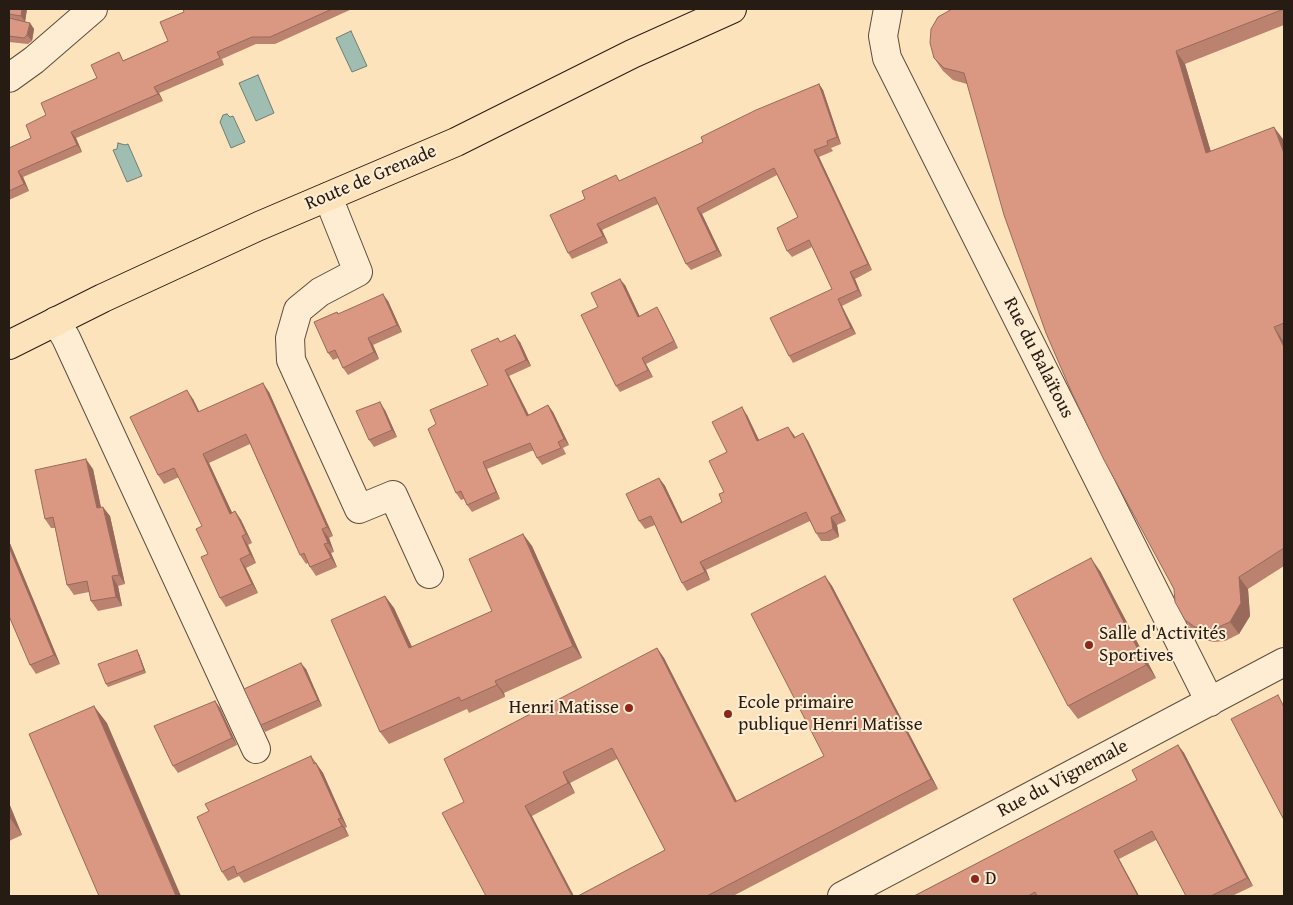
<!DOCTYPE html>
<html>
<head>
<meta charset="utf-8">
<style>
  body { margin:0 }
  #map { position:relative; width:1293px; height:905px; overflow:hidden; background:#fde3bb; font-family:"Gentium Book Plus",serif }
  canvas { display:block }
  .frame { position:absolute; inset:0; border:10px solid #261c14; pointer-events:none }
</style>
</head>
<body>
<div id="map">
<canvas width="1293" height="905"></canvas>
<div class="frame"></div>
</div>
<script>
const g = document.querySelector('canvas').getContext('2d');
g.lineJoin = 'round';
function paint(path, color) { g.fillStyle = color; g.fill(path, 'evenodd'); }
const shape = rows => new Path2D(rows.map(r => 'M' + r).join(''));
function trace(path, color, width, dash) { g.strokeStyle = color; g.lineWidth = width; g.lineCap = dash ? 'butt' : 'round'; g.setLineDash(dash || []); g.stroke(path); }
function write(font, color, halo, rows, align = 'center') {
  g.font = font + ' "Gentium Book Plus",serif'; g.lineWidth = 4; g.setLineDash([]); g.textBaseline = 'middle'; g.strokeStyle = halo; g.fillStyle = color; for (const [text, x, y, turn = 0] of rows) {
    g.save(); g.translate(x, y); g.rotate((+turn || 0) * Math.PI / 180); g.textAlign = isNaN(turn) ? turn : align; if (halo) g.strokeText(text, 0, 0); g.fillText(text, 0, 0); g.restore();
  }
}
const water = shape([
  [351,31,367,66,352,72,336,38,351,31],
  [258,75,274,113,256,121,239,83,258,75],
  [227,114,230,117,233,116,245,142,231,148,220,122,223,115,227,114],
  [118,143,125,145,128,144,142,176,127,182,113,150,117,149,118,143]
]);
paint(water, '#9fbeb1');
trace(water, '#6f7d72', 1);
const minor = shape([
  [888,9,883,36,887,58,1210,702],
  [9,78,34,60,93,9],
  [328,197,358,272,320,292,298,310,290,338,291,360,359,509,393,495,429,574],
  [56,321,66,338,256,749],
  [842,896,1284,662]
]);
const major = shape([
  [9,345,103,298,259,226,456,142,632,54,732,9]
]);
trace(minor, '#5c4e3e', 30);
trace(major, '#261c14', 30);
trace(minor, '#feedd3', 28);
trace(major, '#fde3bb', 28);
paint(shape([
  [9,9,27,9,25,22,30,23,34,29,32,41,28,44,9,42],
  [183,9,352,9,275,44,256,44,222,59,224,65,159,93,163,101,76,138,82,152,23,177,29,191,9,200,9,148,31,138,46,115,97,78,124,60,168,41,184,12],
  [1284,9,1284,25,1185,64,1211,152,1283,139,1284,144,1284,339,1283,340,1284,342,1284,566,1248,589,1250,616,1239,634,1225,641,1214,642,1204,640,1194,633,1185,620,1174,589,967,84,953,80,943,71,934,58],
  [819,84,823,90,841,144,831,148,833,151,819,157,872,270,855,279,862,296,842,306,856,334,793,363,789,356,832,289,812,247,792,257,787,251,798,217,777,175,702,214,722,256,691,270,686,264,658,204,602,230,608,243,572,259,568,253,620,181,703,142],
  [625,285,639,316,661,314,678,348,646,364,653,377,620,392,616,386,598,307],
  [388,301,402,332,373,345,379,359,348,375,343,368,338,358,333,360,328,353,337,312,339,314],
  [500,342,520,342,531,366,509,376,529,415,548,405,553,412,569,445,563,448,566,454,542,465,537,458,534,450,487,469,500,499,472,512,467,505,464,499,461,500,456,493,436,424,488,385],
  [269,392,333,536,329,538,334,552,331,553,337,567,316,576,310,567,308,563,306,564,300,555,250,444,209,463,232,513,235,511,241,520,252,543,248,545,256,563,246,568,258,593,226,607,220,598,208,554,202,526,179,477,164,484,158,475,193,399,199,412],
  [385,410,397,437,374,447,369,440],
  [747,415,759,440,794,435,795,437,808,441,846,521,837,525,839,537,830,541,821,541,816,533,810,521,706,570,710,580,687,591,682,583,655,525,645,529,639,521,659,478,665,486,682,522,722,502,724,492,727,452],
  [93,469,101,507,110,516,125,584,118,586,122,606,98,611,91,601,89,592,74,595,67,585,55,528,51,528,45,519],
  [523,534,532,546,582,658,504,693,505,697,469,713,467,709,389,744,380,732,385,596,394,608,412,647,492,611],
  [9,541,60,664,36,674,30,665,9,616],
  [1100,571,1156,678,1078,719,1068,706],
  [825,576,832,586,938,789,733,896,578,896,665,850,617,759,570,783,575,793,532,816,464,802,657,648,664,658,737,801,824,756],
  [139,654,146,673,108,687,106,684],
  [306,669,322,706,265,732,261,725],
  [215,701,220,708,237,745,178,773,173,766],
  [1178,745,1184,753,1253,886,1232,896,1186,896,1156,840,1119,859,1139,896,914,896,1137,780],
  [316,763,323,773,347,827,345,828,349,836,244,883,239,876,228,881,222,872],
  [9,803,22,835,9,841]
]), '#bb8270');
paint(shape([
  [22,9,27,9,25,22,21,16],
  [30,23,34,29,32,41,27,35],
  [1176,51,1185,64,1215,166,1206,153],
  [819,84,823,90,841,144,837,137],
  [154,87,159,93,163,101,158,94],
  [1274,127,1283,139,1284,144,1284,153],
  [71,132,76,138,82,152,77,145],
  [814,150,819,157,872,270,868,264],
  [18,171,23,177,29,191,24,184],
  [697,208,702,214,722,256,717,250],
  [597,224,602,230,608,243,603,236],
  [850,272,855,279,862,296,858,290],
  [620,279,625,285,643,323,638,317],
  [383,294,388,301,402,332,397,325],
  [838,299,842,306,856,334,851,328],
  [657,307,661,314,678,348,674,341],
  [1274,327,1284,342,1284,347],
  [515,335,520,342,531,366,526,360],
  [368,338,373,345,379,359,374,352],
  [642,358,646,364,653,377,648,370],
  [505,370,509,376,532,422,527,416],
  [263,383,269,392,333,536,327,527],
  [187,390,193,399,204,421,198,412],
  [380,402,385,410,397,437,392,430],
  [548,405,553,412,569,445,564,439],
  [742,407,747,415,763,449,757,441],
  [788,427,794,435,799,446,794,438],
  [803,433,808,441,846,521,840,513],
  [203,454,209,463,237,523,230,514],
  [86,459,93,469,103,518,97,508],
  [483,462,487,469,500,499,496,492],
  [659,478,665,486,686,530,681,523],
  [103,507,110,516,125,584,119,575],
  [235,511,241,520,252,543,246,534],
  [831,517,837,525,839,537,833,529],
  [322,529,329,538,334,552,328,543],
  [523,534,532,546,582,658,573,646],
  [242,536,248,545,256,563,250,554],
  [9,541,60,664,54,655,9,547],
  [324,544,331,553,337,567,331,558],
  [1091,558,1100,571,1156,678,1146,665],
  [240,559,246,568,258,593,252,584],
  [700,562,706,570,710,580,705,572],
  [112,576,118,586,122,606,116,597],
  [825,576,832,586,938,789,931,779],
  [1239,577,1248,589,1250,616,1239,634,1230,622],
  [385,596,394,608,418,660,409,648],
  [657,648,664,658,742,812,735,802],
  [137,650,139,654,146,673,144,670],
  [301,663,306,669,322,706,318,700],
  [495,681,504,693,505,697,497,685],
  [215,701,220,708,237,745,232,738],
  [94,706,107,723,181,896,176,896],
  [1178,745,1184,753,1253,886,1247,878],
  [311,756,323,773,347,827,341,818],
  [563,772,570,783,575,793,568,783],
  [9,803,22,835,10,818,9,814],
  [525,806,532,816,574,896,572,896],
  [338,819,345,828,349,836,342,826],
  [1114,851,1119,859,1139,896,1138,896]
]), '#996a5b');
const building = shape([
  [9,9,22,9,21,16,9,14,9,9],
  [183,9,332,9,270,37,252,37,217,52,220,58,154,87,158,94,71,132,77,145,18,171,24,184,9,191,9,148,31,138,26,125,46,115,41,103,97,78,91,65,119,52,123,61,168,41,160,22,184,12,183,9],
  [952,9,1284,9,1176,51,1206,153,1274,127,1284,153,1284,323,1274,327,1284,347,1284,548,1239,577,1241,603,1230,622,1216,628,1205,629,1195,627,1185,620,1175,602,1174,589,1104,460,1072,393,1046,333,1004,215,964,73,944,68,934,58,930,43,931,29,938,17,952,9],
  [9,18,30,23,27,35,24,38,9,36,9,18],
  [819,84,837,137,827,141,828,145,814,150,868,264,850,272,858,290,838,299,851,328,789,356,770,318,832,289,809,240,787,251,777,228,798,217,774,168,697,208,717,250,686,264,655,197,597,224,603,236,568,253,550,215,585,199,582,191,616,175,619,181,703,142,701,137,756,110,819,84],
  [620,279,638,317,657,307,674,341,642,358,648,370,616,386,581,315,598,307,591,293,620,279],
  [383,294,397,325,368,338,374,352,343,368,335,350,328,353,314,322,337,312,338,314,383,294],
  [515,335,526,360,505,370,527,416,548,405,564,439,558,442,561,448,537,458,530,443,483,462,496,492,467,505,461,491,456,493,428,429,436,424,430,410,488,385,471,350,498,338,500,342,515,335],
  [263,383,327,527,322,529,328,543,324,544,331,558,310,567,304,553,300,555,246,434,203,454,230,514,235,511,246,534,242,536,250,554,240,559,252,584,220,598,201,557,208,554,196,529,202,526,174,468,158,475,130,417,187,390,198,412,263,383],
  [380,402,392,430,369,440,356,411,380,402],
  [742,407,757,441,788,427,794,438,803,433,840,513,831,517,833,529,825,533,816,533,806,512,700,562,705,572,682,583,651,516,639,521,626,494,659,478,681,523,722,502,719,494,724,492,709,461,727,452,712,422,742,407],
  [86,459,97,508,103,507,119,575,112,576,116,597,91,601,87,581,67,585,53,517,45,519,35,470,86,459],
  [523,534,573,646,495,681,497,685,461,701,459,697,380,732,331,620,385,596,409,648,492,611,469,559,523,534],
  [9,547,54,655,30,665,9,616,9,547],
  [1091,558,1146,665,1068,706,1013,599,1091,558],
  [825,576,931,779,707,896,578,896,665,850,612,748,563,772,568,783,525,806,572,896,486,896,442,813,464,802,444,759,657,648,735,802,824,756,751,614,825,576],
  [137,650,144,670,106,684,98,664,137,650],
  [301,663,318,700,261,725,244,689,301,663],
  [1278,695,1284,707,1284,820,1231,719,1278,695],
  [215,701,232,738,173,766,154,726,215,701],
  [94,706,176,896,99,896,29,734,94,706],
  [1178,745,1247,878,1211,896,1186,896,1152,831,1114,851,1138,896,1037,896,1035,892,1028,896,914,896,1137,780,1132,770,1178,745],
  [311,756,314,764,316,763,341,818,338,819,342,826,237,874,234,866,222,872,197,817,209,811,205,804,311,756]
]);
paint(building, '#da9782');
trace(building, '#996a5b', 1);
for (const [x, y, r, color] of [
  [1089,645,5,"#8f2418"],
  [629,708,5,"#8f2418"],
  [728,714,5,"#8f2418"],
  [975,879,5,"#8f2418"]
]) { const dot = new Path2D(); dot.arc(x, y, r, 0, 2 * Math.PI); g.fillStyle = color; g.fill(dot); trace(dot, '#feedd3', 2); }
write('19px', '#261c14', '#feedd3', [
  ["Route de Grenade",371,178,-23],
  ["Rue du Balaïtous",1038,358,63],
  ["Rue du Vignemale",1063,779,-28]
]);
write('19px', '#261c14', '#feedd3', [
  ["Salle d'Activités",1099,634],
  ["Sportives",1099,656],
  ["Ecole primaire",738,703],
  ["publique Henri Matisse",738,725],
  ["Henri Matisse",619,708,"right"],
  ["D",985,879]
], 'left');
</script>
</body>
</html>
